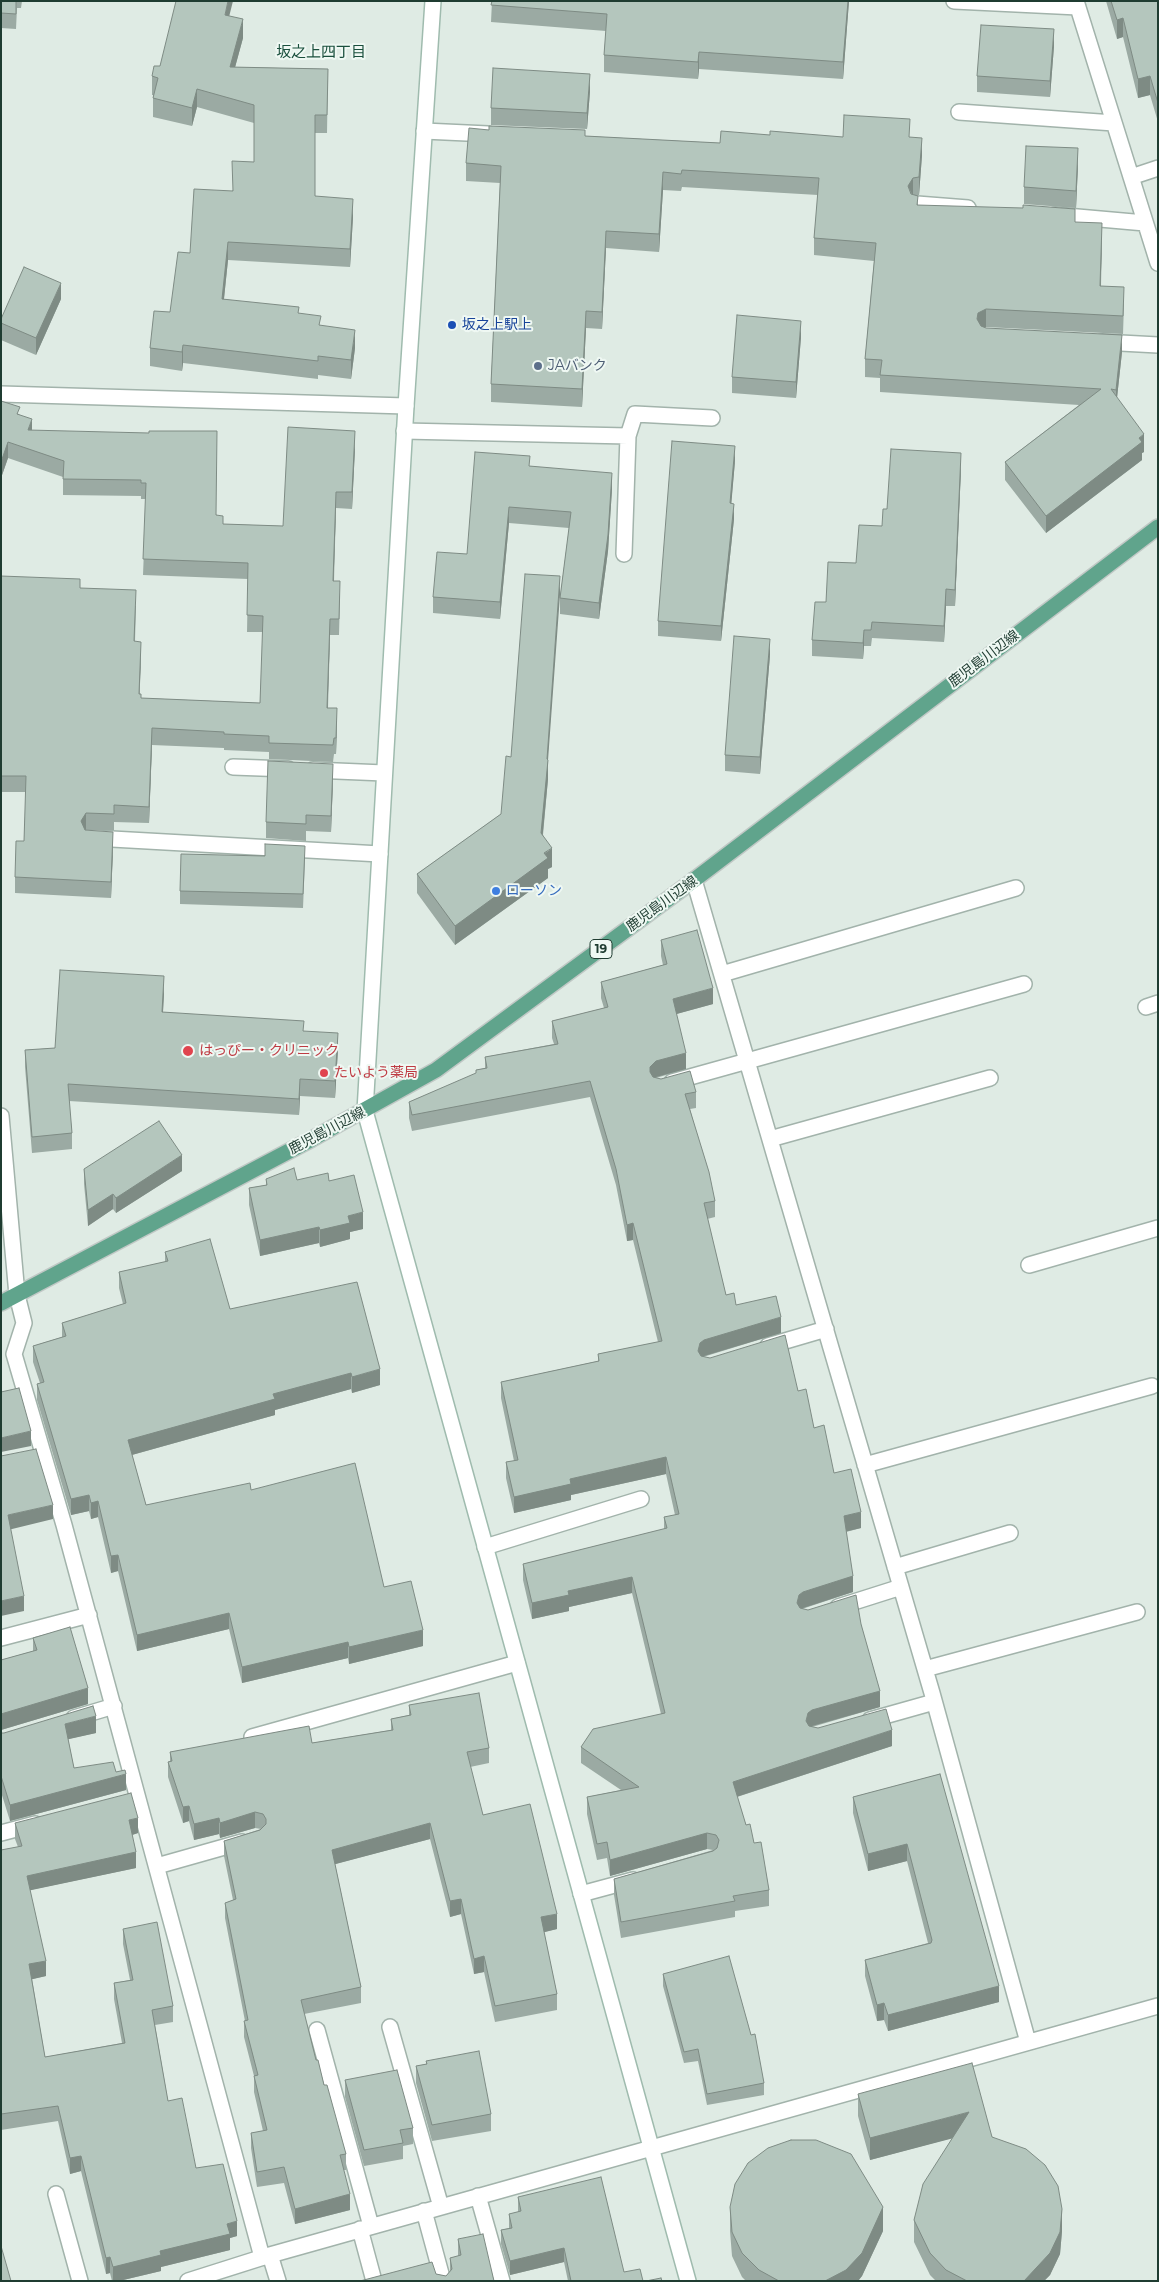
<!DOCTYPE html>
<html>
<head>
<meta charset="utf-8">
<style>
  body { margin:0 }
  #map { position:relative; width:1159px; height:2282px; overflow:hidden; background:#dfebe4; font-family:Montserrat,sans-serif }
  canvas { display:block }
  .frame { position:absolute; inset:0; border:2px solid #1f3c31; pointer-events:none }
</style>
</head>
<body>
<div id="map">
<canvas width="1159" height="2282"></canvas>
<div class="frame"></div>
</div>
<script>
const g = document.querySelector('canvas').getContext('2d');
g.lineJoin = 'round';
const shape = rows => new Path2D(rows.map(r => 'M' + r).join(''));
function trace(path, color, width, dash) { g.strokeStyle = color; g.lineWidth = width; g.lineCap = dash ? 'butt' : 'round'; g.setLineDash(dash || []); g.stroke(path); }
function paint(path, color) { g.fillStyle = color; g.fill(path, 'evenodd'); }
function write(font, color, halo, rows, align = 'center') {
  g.font = font + ' Montserrat,"Noto Sans JP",sans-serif'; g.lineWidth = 4; g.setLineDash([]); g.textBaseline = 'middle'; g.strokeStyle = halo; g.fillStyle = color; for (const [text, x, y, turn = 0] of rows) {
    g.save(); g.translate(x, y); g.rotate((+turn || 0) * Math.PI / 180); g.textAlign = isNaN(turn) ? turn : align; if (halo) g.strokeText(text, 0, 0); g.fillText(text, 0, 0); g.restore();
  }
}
const street = shape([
  [954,1,1078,7],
  [1076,1,1158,263],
  [959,112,1114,123],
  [424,131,488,134],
  [1131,177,1158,168],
  [917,204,968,208],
  [1055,215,1145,223],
  [1102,342,1158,345],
  [1,394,406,406],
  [404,431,628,436,635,414,712,418],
  [624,554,628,436],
  [233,767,288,769],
  [313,770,384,773],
  [94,838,380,854],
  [694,880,932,1693,1028,2042],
  [722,974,1016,888],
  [1146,1007,1158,1003],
  [672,1082,1024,984],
  [1,1116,17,1295,24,1323,14,1354,64,1525,262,2257],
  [770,1139,990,1078],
  [1029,1265,1158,1228],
  [768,1346,826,1329],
  [865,1465,1152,1386],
  [485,1547,641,1499],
  [895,1567,1010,1533],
  [838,1607,901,1587],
  [1,1638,89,1615],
  [925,1669,1137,1612],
  [74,1718,114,1706],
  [870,1720,934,1702],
  [252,1737,517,1663],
  [1,1833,35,1824],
  [157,1866,242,1842],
  [581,1894,633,1880],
  [390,2027,441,2207],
  [317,2030,371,2226],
  [56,2194,80,2281],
  [478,2196,502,2281],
  [424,2211,443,2281],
  [360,2229,374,2281],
  [270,2255,278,2281],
  [188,2281,270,2255,1158,2006]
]);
const secondary = shape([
  [433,1,406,406,365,1111,688,2281]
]);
const primary = shape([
  [1,1303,312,1139,436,1070,694,880,1158,527]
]);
trace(street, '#a2b3ab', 18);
trace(secondary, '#9fbbae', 18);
trace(primary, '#c0c8c5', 18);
trace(street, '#fff', 15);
trace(secondary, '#fff', 15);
trace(primary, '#60a48c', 15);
paint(shape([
  [1,1,22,1,21,8,17,8,16,29,1,28],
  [492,1,849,1,843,79,699,69,698,79,604,72,604,55,606,31,491,22],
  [1106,1,1158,1,1158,122,1150,95,1138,98,1123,37,1117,39],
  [229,16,243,38,235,67,328,69,327,133,315,133,315,196,353,217,350,267,228,260,224,299,299,313,321,326,355,348,351,379,318,375,318,379,183,363,182,371,150,366,150,348,170,312,190,253,232,191,254,162,254,123,197,107,192,126,153,117,153,95,152,95,152,76,160,66],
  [1054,46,1050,97,977,92,977,76],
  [590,91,587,129,491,125,491,108],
  [770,135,843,137,910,137,922,155,919,195,916,195,918,205,1075,222,1102,241,1101,286,1124,304,1123,334,986,327,985,328,1122,352,1117,398,1144,452,1142,453,1142,460,1046,533,1005,480,1005,462,1079,405,880,392,880,378,865,377,865,359,874,261,814,255,814,238,818,195,682,187,681,191,663,190,659,252,606,248,602,329,586,328,582,407,491,402,491,384,500,183,466,181,466,163,585,136,720,143],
  [1078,165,1076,208,1024,204,1024,187],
  [61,299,36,355,1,340,1,319],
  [801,337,796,398,732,393,732,377],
  [1,401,20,415,32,430,217,515,223,524,283,526,355,448,352,509,336,508,334,581,340,597,339,635,330,635,328,708,337,724,336,754,334,754,333,762,269,759,269,752,224,750,224,748,152,745,149,823,114,822,114,830,86,830,113,849,111,898,15,893,15,877,24,841,26,792,1,792,1,576,80,588,136,606,135,641,141,658,139,694,141,698,260,703,263,632,247,632,248,579,143,575,146,499,141,499,141,496,63,495,63,477,8,458,1,478],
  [735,461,731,504,734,519,721,641,658,636,658,621],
  [530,466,612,489,608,551,599,619,560,614,560,598,569,528,509,523,500,619,433,613,433,597,467,554],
  [961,469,955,606,946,606,944,642,872,638,871,646,864,646,863,659,812,656,812,640,826,602,856,563,882,526,887,509],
  [770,655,760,774,725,771,725,755],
  [548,760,548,779,543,835,552,867,548,869,548,878,455,945,417,893,417,874,501,814],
  [333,780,331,832,306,831,306,841,266,838,266,822],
  [305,859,303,908,180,904,180,891],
  [661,940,713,1004,676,1014,686,1069,656,1078,696,1092,696,1108,690,1109,715,1201,715,1217,707,1219,726,1295,736,1305,781,1333,703,1357,798,1391,834,1473,861,1528,846,1532,853,1592,802,1609,861,1624,880,1707,812,1727,892,1746,737,1797,746,1825,754,1843,769,1890,769,1906,735,1911,735,1917,621,1938,614,1895,614,1879,713,1850,707,1849,610,1876,607,1858,597,1860,587,1814,587,1797,621,1790,581,1763,581,1747,661,1714,632,1593,569,1607,569,1611,532,1619,523,1580,523,1564,664,1529,664,1517,675,1515,666,1474,571,1495,571,1500,514,1513,506,1478,506,1462,514,1461,501,1398,501,1382,598,1361,598,1354,658,1342,633,1240,627,1241,616,1185,590,1097,412,1131,409,1118,409,1102,476,1074,476,1070,485,1068,485,1057,554,1044,552,1038,552,1021,604,1008,601,998,601,982,663,965,661,956],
  [164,993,163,1012,304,1031,338,1049,335,1098,300,1096,299,1115,69,1101,72,1133,72,1149,32,1153,25,1067,25,1050,55,1048],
  [84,1169,182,1171,116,1213,113,1209,88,1226,84,1184],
  [266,1179,329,1181,363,1229,350,1232,350,1239,320,1247,319,1243,260,1256,249,1205,249,1188,266,1185],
  [165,1252,230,1309,380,1385,352,1393,351,1389,275,1410,275,1415,132,1455,146,1505,251,1490,384,1587,423,1646,349,1664,348,1658,242,1683,229,1629,137,1651,118,1571,111,1573,98,1517,91,1519,89,1511,71,1515,37,1400,37,1384,40,1383,33,1362,33,1346,62,1337,62,1323,123,1304,119,1288,119,1272,165,1262],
  [33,1638,88,1704,1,1730,1,1660,33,1651],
  [409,1705,489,1748,489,1763,470,1767,483,1815,557,1929,544,1932,557,1994,557,2010,495,2022,484,1972,474,1974,461,1914,450,1917,430,1839,335,1864,361,1987,361,2003,304,2014,316,2060,346,2154,346,2170,343,2170,350,2210,295,2224,284,2183,257,2187,251,2148,251,2133,263,2131,254,2092,254,2076,244,2037,244,2021,245,2021,225,1918,225,1903,233,1900,224,1856,224,1841,261,1829,255,1828,220,1838,219,1834,194,1840,189,1821,183,1823,168,1777,168,1762,170,1761,170,1752,312,1743,391,1730,391,1719,409,1715],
  [1,1733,96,1733,68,1739,74,1768,116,1772,126,1790,10,1821,1,1792],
  [940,1774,999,2002,888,2031,884,2020,877,2021,865,1976,865,1960,928,1943,907,1861,868,1871,853,1813,853,1797],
  [15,1823,138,1833,132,1835,136,1868,30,1890,46,1976,32,1979,45,2057,122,2043,114,1999,114,1983,130,1980,123,1944,123,1929,173,2006,173,2022,155,2025,168,2101,196,2168,237,2236,230,2238,230,2250,161,2267,161,2271,119,2281,112,2281,110,2273,106,2274,81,2171,70,2174,58,2121,1,2130,1,1850,18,1847,15,1839],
  [663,1974,764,2083,764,2095,707,2105,698,2061,684,2063,663,1986],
  [426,2061,491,2114,491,2131,432,2141,416,2083,416,2066,426,2064],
  [345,2080,413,2128,413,2144,403,2146,403,2159,364,2166,345,2097],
  [858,2094,992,2137,1062,2231,1060,2254,1050,2275,1044,2281,936,2281,930,2275,914,2242,914,2220,952,2138,870,2160,858,2116],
  [518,2197,624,2272,643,2281,568,2281,564,2262,510,2275,501,2244,501,2230,509,2228,509,2214,518,2212],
  [730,2207,883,2231,862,2276,858,2281,746,2281,742,2277,732,2256,730,2231],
  [458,2239,494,2281,360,2281,436,2274,446,2276,450,2271,450,2258,458,2256]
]), '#9baaa3');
paint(shape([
  [228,1,233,1,225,33,225,15],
  [848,1,849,1,843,79,843,62],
  [1123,18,1123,37,1117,39,1117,20],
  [243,19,243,38,230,86,230,67],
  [1054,29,1054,46,1050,97,1050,81],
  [699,52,699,69,698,79,698,62],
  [590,74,590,91,587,129,587,113],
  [1150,76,1150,95,1138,98,1138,79],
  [197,89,197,107,192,126,192,108],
  [922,138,922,155,919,195,919,177],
  [1078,148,1078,165,1076,208,1076,191],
  [663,172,663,190,659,252,659,234],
  [913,178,913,196,908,186],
  [353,199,353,217,350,267,350,249],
  [1102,223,1102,241,1100,303,1100,286],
  [606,231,606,248,602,329,602,312],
  [228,242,228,260,222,317,222,299],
  [61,283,61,299,36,355,36,338],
  [986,309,986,327,978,331,977,319,978,313],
  [586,311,586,328,582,407,582,389],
  [801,321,801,337,796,398,796,382],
  [355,330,355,348,351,379,351,360],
  [1122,335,1122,352,1116,407,1116,390],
  [183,345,183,363,182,371,182,352],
  [32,419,32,435,28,430],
  [355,431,355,448,352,509,352,492],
  [1144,434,1144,452,1142,453,1142,460,1046,533,1046,516],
  [8,442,8,458,1,478,1,462],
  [735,446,735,461,730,519,730,503],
  [961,453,961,469,955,606,955,590],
  [612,473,612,489,608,551,599,619,599,603],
  [336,492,336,508,333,597,333,581],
  [734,504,734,519,721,641,721,626],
  [509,507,509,523,500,619,500,602],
  [560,576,560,595,547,774,548,760,548,779,541,852,541,833],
  [946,589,946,606,944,642,944,626],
  [330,619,330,635,327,724,327,708],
  [864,630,864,646,863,659,863,643],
  [770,639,770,655,760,774,760,757],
  [141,642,141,658,139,710,139,694],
  [337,708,337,724,336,754,336,738],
  [152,728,152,745,149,823,149,807],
  [333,764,333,780,331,832,331,816],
  [86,813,86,829,81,837,81,821],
  [113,832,113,849,111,898,111,882],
  [552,848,552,867,548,869,548,878,455,945,455,926],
  [164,976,164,993,162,1029,162,1012],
  [713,988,713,1004,673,1015,673,999],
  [338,1033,338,1049,335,1098,335,1081],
  [686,1053,686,1069,656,1077,650,1083,650,1067,656,1061],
  [300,1079,300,1096,299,1115,299,1099],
  [182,1155,182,1171,116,1213,116,1198],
  [113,1194,113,1209,88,1226,88,1210],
  [363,1212,363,1229,350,1232,350,1239,320,1247,320,1230,348,1216],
  [633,1223,633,1240,627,1241,627,1225],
  [319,1227,319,1243,260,1256,260,1240],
  [781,1317,781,1333,704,1356,700,1359,698,1351,700,1343,704,1340],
  [380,1369,380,1385,352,1393,352,1377],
  [351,1373,351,1389,275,1410,275,1415,128,1456,128,1440,273,1394],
  [31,1431,31,1446,1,1452,1,1438],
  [666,1457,666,1474,571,1495,571,1500,514,1513,514,1497,570,1479],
  [89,1495,89,1511,71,1515,71,1499],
  [98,1501,98,1517,91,1519,91,1503],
  [53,1505,53,1519,8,1530,8,1515],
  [861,1512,861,1528,844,1532,844,1516],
  [118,1555,118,1571,111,1573,111,1556],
  [853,1576,853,1592,803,1608,799,1611,797,1603,799,1595,803,1592],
  [632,1577,632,1593,569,1607,569,1611,532,1619,532,1603,568,1591],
  [24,1596,24,1611,1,1616,1,1601],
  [229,1613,229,1629,137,1651,137,1635],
  [423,1630,423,1646,349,1664,349,1647],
  [348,1642,348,1658,242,1683,242,1667],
  [88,1688,88,1704,1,1730,1,1714],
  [880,1691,880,1707,812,1726,808,1729,806,1721,808,1713,812,1710],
  [96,1716,96,1733,65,1740,65,1724],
  [892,1730,892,1746,733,1798,733,1782],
  [126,1774,126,1790,10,1821,10,1805],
  [189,1806,189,1821,183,1823,183,1807],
  [255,1812,255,1828,220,1838,220,1823],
  [138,1818,138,1833,129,1836,129,1820],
  [219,1818,219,1834,194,1840,194,1824],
  [430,1823,430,1839,332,1865,332,1850],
  [707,1833,707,1849,610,1876,610,1860],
  [907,1844,907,1861,868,1871,868,1854],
  [136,1852,136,1868,27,1891,27,1876],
  [461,1899,461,1914,450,1917,450,1901],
  [557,1914,557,1929,541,1933,541,1917],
  [484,1956,484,1972,474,1974,474,1959],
  [46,1961,46,1976,29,1980,29,1964],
  [999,1986,999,2002,888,2031,888,2015],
  [884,2003,884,2020,877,2021,877,2005],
  [969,2112,969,2134,870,2160,870,2138],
  [81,2156,81,2171,70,2174,70,2158],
  [350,2194,350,2210,295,2224,295,2209],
  [883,2207,883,2231,862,2276,858,2281,825,2281],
  [1062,2209,1062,2231,1060,2254,1050,2275,1044,2281,1024,2281],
  [237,2221,237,2236,230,2238,230,2250,161,2267,161,2271,119,2281,113,2281,113,2267,160,2251,227,2224],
  [564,2248,564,2262,510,2275,510,2261],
  [110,2257,110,2273,106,2274,106,2258]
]), '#7e8b84');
const building = shape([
  [1,1,16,1,16,14,1,13,1,1],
  [176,1,228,1,225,15,243,19,230,67,328,69,327,115,315,115,315,196,353,199,350,249,228,242,222,299,299,307,298,313,321,316,319,325,355,330,351,360,318,356,318,361,183,345,182,352,150,348,154,311,170,312,178,252,190,253,194,189,233,191,232,161,254,162,254,105,197,89,192,108,153,98,158,78,152,76,154,66,160,66,176,1],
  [492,1,848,1,843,62,699,52,698,62,604,55,607,14,491,5,492,1],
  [1111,1,1158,1,1158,103,1150,76,1138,79,1123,18,1117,20,1111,1],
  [981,25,1054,29,1050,81,977,76,981,25],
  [493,68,590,74,587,113,491,108,493,68],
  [844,115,910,119,909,137,922,138,919,177,913,178,908,186,911,194,918,196,917,205,1023,208,1023,205,1075,209,1075,222,1102,223,1100,286,1124,287,1123,316,986,309,978,313,977,319,981,326,986,328,1122,335,1116,390,1111,389,1144,434,1139,438,1142,442,1046,516,1005,462,1101,389,880,375,882,360,865,359,876,243,814,238,819,178,682,170,681,174,663,172,659,234,606,231,602,312,586,311,582,389,491,384,501,166,466,163,469,128,489,130,489,126,585,130,585,136,720,143,721,131,770,135,770,131,843,137,844,115],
  [1026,146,1078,148,1076,191,1024,187,1026,146],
  [24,267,61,283,36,338,1,323,1,319,24,267],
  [737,315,801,321,796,382,732,377,737,315],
  [1,401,20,407,17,414,32,419,28,430,149,433,149,431,217,431,216,515,223,516,223,524,283,526,288,427,355,431,352,492,336,492,333,581,340,581,339,619,330,619,327,708,337,708,336,738,334,738,333,745,269,743,269,736,224,734,224,732,152,728,149,807,114,805,114,814,86,813,81,821,85,830,113,832,111,882,15,877,16,841,24,841,26,776,1,776,1,576,80,579,80,588,136,590,134,641,141,642,139,694,141,694,141,698,260,703,263,616,247,615,248,563,143,559,146,483,141,483,141,480,63,479,64,461,8,442,1,462,1,401],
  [672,441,735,446,730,503,734,504,721,626,658,621,672,441],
  [891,449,961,453,955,590,946,589,944,626,872,622,871,630,864,630,863,643,812,640,815,602,826,602,828,562,856,563,859,525,882,526,883,509,887,509,891,449],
  [475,452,530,456,529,466,612,473,608,535,599,603,560,598,571,512,509,507,500,602,433,597,437,552,467,554,475,452],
  [525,574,560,576,547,759,548,760,541,833,552,848,544,853,548,858,455,926,417,874,501,814,506,756,511,757,525,574],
  [734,636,770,639,760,757,725,755,734,636],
  [268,761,333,764,331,816,306,815,306,824,266,822,268,761],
  [265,844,305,846,303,894,180,891,181,854,265,856,265,844],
  [697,930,713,988,673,999,686,1053,656,1061,650,1067,650,1072,653,1077,661,1079,690,1071,696,1092,685,1094,709,1172,715,1201,704,1203,726,1295,734,1293,736,1305,776,1296,781,1317,704,1340,700,1343,698,1351,701,1356,710,1358,785,1335,798,1391,806,1389,814,1428,824,1425,834,1473,851,1469,861,1512,844,1516,853,1576,803,1592,799,1595,797,1603,800,1608,808,1610,856,1595,861,1624,880,1691,812,1710,808,1713,806,1721,809,1726,818,1728,886,1709,892,1730,733,1782,746,1825,750,1824,754,1843,761,1842,769,1890,733,1896,735,1901,621,1922,614,1879,713,1851,717,1848,719,1840,716,1835,707,1833,610,1860,607,1842,597,1844,587,1797,639,1787,581,1747,593,1729,665,1713,632,1577,568,1591,569,1595,532,1603,523,1564,667,1528,664,1517,679,1514,666,1457,570,1479,571,1484,514,1497,506,1462,518,1460,501,1382,599,1361,598,1354,662,1341,633,1223,627,1225,616,1169,590,1081,412,1115,409,1102,476,1073,476,1070,487,1068,485,1057,558,1044,552,1021,608,1007,601,982,667,964,661,940,697,930],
  [60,970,164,976,162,1012,304,1021,303,1031,338,1033,335,1081,300,1079,299,1099,68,1084,72,1133,32,1137,25,1050,55,1048,60,970],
  [159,1121,182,1155,116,1198,113,1194,88,1210,84,1169,159,1121],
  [294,1168,297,1180,328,1173,329,1181,354,1175,363,1212,348,1216,350,1223,320,1230,319,1227,260,1240,249,1188,267,1185,266,1179,294,1168],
  [210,1239,230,1309,357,1282,380,1369,352,1377,351,1373,273,1394,275,1399,128,1440,146,1505,250,1483,251,1490,355,1463,384,1587,411,1581,423,1630,349,1647,348,1642,242,1667,229,1613,137,1635,118,1555,111,1556,98,1501,91,1503,89,1495,71,1499,37,1384,44,1382,33,1346,66,1336,62,1323,126,1303,119,1272,168,1261,165,1252,210,1239],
  [19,1388,31,1431,1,1438,1,1392,19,1388],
  [36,1449,53,1505,8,1515,24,1596,1,1601,1,1456,36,1449],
  [70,1627,88,1688,1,1714,1,1660,37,1650,33,1638,70,1627],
  [479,1693,489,1748,467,1752,483,1815,530,1804,557,1914,541,1917,557,1994,495,2006,484,1956,474,1959,461,1899,450,1901,430,1823,332,1850,361,1987,301,2000,316,2060,318,2060,324,2085,327,2085,346,2154,340,2155,350,2194,295,2209,284,2167,257,2172,251,2133,267,2130,254,2076,258,2075,244,2021,248,2020,225,1903,236,1899,224,1841,260,1830,266,1824,266,1819,263,1814,255,1812,220,1823,219,1818,194,1824,189,1806,183,1807,168,1762,172,1761,170,1752,309,1726,312,1743,393,1730,391,1719,411,1715,409,1705,479,1693],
  [93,1706,96,1716,65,1724,74,1768,113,1762,116,1772,125,1770,126,1774,10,1805,1,1776,1,1733,4,1733,93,1706],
  [940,1774,999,1986,888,2015,884,2003,877,2005,865,1960,931,1943,932,1940,907,1844,868,1854,853,1797,940,1774],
  [131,1793,138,1818,129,1820,136,1852,27,1876,46,1961,29,1964,45,2057,125,2043,114,1983,133,1980,123,1929,157,1922,173,2006,152,2010,168,2101,182,2098,196,2168,223,2164,237,2221,227,2224,230,2234,160,2251,161,2255,113,2267,110,2257,106,2258,81,2156,70,2158,58,2106,1,2114,1,1850,22,1846,15,1823,131,1793],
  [729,1956,751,2035,755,2034,764,2083,707,2094,698,2049,684,2052,663,1974,729,1956],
  [479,2051,491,2114,432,2125,416,2066,427,2064,426,2061,479,2051],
  [972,2063,992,2137,1026,2149,1045,2165,1058,2186,1062,2209,1060,2232,1050,2253,1024,2281,967,2281,946,2270,930,2253,914,2220,923,2184,969,2112,870,2138,858,2094,972,2063],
  [397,2070,413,2128,400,2130,403,2143,364,2150,345,2080,397,2070],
  [791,2140,816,2140,851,2154,883,2207,862,2253,846,2270,825,2281,779,2281,759,2270,742,2253,732,2232,730,2207,735,2184,748,2163,768,2148,791,2140],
  [601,2177,624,2272,640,2269,643,2281,571,2281,564,2248,510,2261,501,2230,512,2228,509,2214,521,2211,518,2197,601,2177],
  [483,2234,494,2281,360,2281,432,2262,436,2274,446,2276,452,2269,450,2258,461,2255,458,2239,483,2234],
  [1,2246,11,2281,1,2281,1,2246],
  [661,2278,662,2281,646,2281,661,2278]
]);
paint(building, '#b4c6bd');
trace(building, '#7e8b84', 1);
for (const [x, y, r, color] of [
  [452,325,5,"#1a4fb4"],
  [538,366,5,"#5c6f8a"],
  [496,891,5,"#3f7fe0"],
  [188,1051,6,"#e0444e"],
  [324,1073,5,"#e0444e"]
]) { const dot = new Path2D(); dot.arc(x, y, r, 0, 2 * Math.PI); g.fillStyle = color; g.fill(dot); trace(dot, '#eff8f3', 2); }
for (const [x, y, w] of [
  [601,949,22]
]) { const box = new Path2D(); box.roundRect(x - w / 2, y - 9.5, w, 19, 4); g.fillStyle = '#eff8f3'; g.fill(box); trace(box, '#1f3c31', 1); }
write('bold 12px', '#1f3c31', null, [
  ["19",601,949]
]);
write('14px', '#164399', '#eff8f3', [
  ["坂之上駅上",462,325]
], 'left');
write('14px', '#4e5e75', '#eff8f3', [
  ["JAバンク",548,366]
], 'left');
write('14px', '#1f3c31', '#eff8f3', [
  ["鹿児島川辺線",984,659,-37],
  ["鹿児島川辺線",662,904,-36],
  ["鹿児島川辺線",327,1131,-28]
]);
write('14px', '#366cbe', '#eff8f3', [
  ["ローソン",506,891]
], 'left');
write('14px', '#be3a42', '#eff8f3', [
  ["はっぴー・クリニック",199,1051],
  ["たいよう薬局",334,1073]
], 'left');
write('15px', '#1a4f3d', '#eff8f3', [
  ["坂之上四丁目",321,53]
]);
</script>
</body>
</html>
